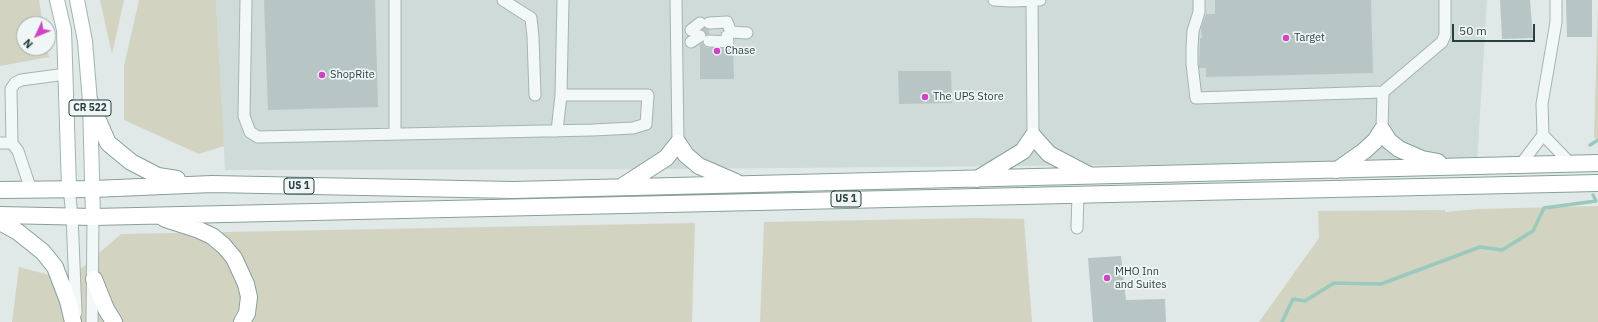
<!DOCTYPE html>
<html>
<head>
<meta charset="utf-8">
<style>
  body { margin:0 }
  #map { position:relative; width:1598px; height:322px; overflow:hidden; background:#e0e9e8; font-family:"IBM Plex Sans",sans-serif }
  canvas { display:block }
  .north { position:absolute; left:16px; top:16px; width:40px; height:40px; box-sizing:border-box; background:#eff6f5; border:1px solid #9fadac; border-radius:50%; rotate:226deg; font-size:11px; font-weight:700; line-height:16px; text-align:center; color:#28403e }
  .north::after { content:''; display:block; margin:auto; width:14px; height:18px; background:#d043c2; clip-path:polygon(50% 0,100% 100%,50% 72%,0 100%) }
  .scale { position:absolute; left:1452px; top:24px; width:83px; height:18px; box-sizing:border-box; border:2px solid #28403e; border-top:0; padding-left:5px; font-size:12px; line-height:14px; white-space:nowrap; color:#28403e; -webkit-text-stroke:3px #eff6f5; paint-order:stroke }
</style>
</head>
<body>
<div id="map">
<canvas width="1598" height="322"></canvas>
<div class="north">N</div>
<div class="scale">50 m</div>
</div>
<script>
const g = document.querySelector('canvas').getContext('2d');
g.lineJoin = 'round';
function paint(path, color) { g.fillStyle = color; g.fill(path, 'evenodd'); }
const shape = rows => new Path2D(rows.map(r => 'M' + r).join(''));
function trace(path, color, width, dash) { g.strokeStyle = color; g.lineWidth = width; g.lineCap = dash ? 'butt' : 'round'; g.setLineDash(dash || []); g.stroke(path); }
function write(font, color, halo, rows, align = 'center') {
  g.font = font + ' "IBM Plex Sans",sans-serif'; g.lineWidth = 3.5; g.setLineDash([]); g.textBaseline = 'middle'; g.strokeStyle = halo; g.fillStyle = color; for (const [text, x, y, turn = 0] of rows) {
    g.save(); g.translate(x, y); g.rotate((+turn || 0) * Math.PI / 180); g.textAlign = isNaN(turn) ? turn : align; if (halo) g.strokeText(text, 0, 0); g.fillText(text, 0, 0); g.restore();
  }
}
paint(shape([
  [216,0,1487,0,1477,162,672,169,225,170]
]), '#cedbd9');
paint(shape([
  [0,0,39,0,43,24,24,24,24,48,47,48,49,57,0,66],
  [100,0,124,0,112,54],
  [139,0,216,0,224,146,199,154,124,120,124,66],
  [1598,6,1598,138,1594,138],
  [1598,206,1598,322,1259,322,1319,238,1318,211,1445,210,1445,212,1478,209],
  [977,218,1024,219,1032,322,760,322,764,222],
  [695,223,692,322,12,322,19,267,68,280,121,234]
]), '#d3d3c1');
trace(shape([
  [1590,145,1598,140],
  [1282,322,1293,299,1305,301,1334,283,1381,284,1480,247,1502,250,1533,231,1544,208,1596,201,1593,195]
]), '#9ac9be', 3.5);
paint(shape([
  [264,0,375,0,378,107,268,110],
  [1215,0,1371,0,1373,73,1206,77,1206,68,1199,68,1200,38,1202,38,1201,28,1206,14,1215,14],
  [1500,0,1530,0,1533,38,1502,39],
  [1566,0,1592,0,1592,37,1567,37],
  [702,43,705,47,709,48,728,49,733,46,734,79,700,79,700,44],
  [898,71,951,71,952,103,899,104],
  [1121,256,1126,300,1165,299,1166,322,1093,322,1088,258]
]), '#b7c6c4');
trace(shape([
  [700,30,709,29]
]), '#bbc7c6', 11, [11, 5.5]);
const minor = shape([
  [246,0,244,116,250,132,258,137,593,130,633,128,646,124,648,95,561,95],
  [395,0,395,133],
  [503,0,531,18,533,37,535,95],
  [676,0,678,143],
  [994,0,1011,1,1040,0],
  [1032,0,1033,136],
  [1199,0,1199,12,1193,31,1192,48,1192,64,1196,98,1383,92,1382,130],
  [709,23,727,22,731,32,747,33],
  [691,30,700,23],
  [709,41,728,42,727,36],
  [691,42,700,36],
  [1383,92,1442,42,1445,35,1445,0],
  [557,131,561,95,563,0],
  [1543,135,1570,163],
  [0,143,12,143],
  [1521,164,1543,135,1542,104,1556,22,1556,0],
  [69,188,72,216,76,313],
  [31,190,18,151,12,143,11,89,15,83,21,80,66,74],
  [1077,228,1078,194],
  [92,322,93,217]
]);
const major = shape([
  [57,0,64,30,69,188],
  [77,0,85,41,90,102,93,217]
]);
const highway = shape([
  [90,102,108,143,131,162,158,176,177,179],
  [1337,170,1364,151,1375,141,1382,130,1389,141,1399,149,1422,159,1438,162],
  [977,179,1023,151,1033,136,1049,154,1089,175],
  [621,187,666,158,678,143,686,155,699,166,736,182],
  [0,190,93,189,212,184,513,190,1598,163],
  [0,215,93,217,1598,183],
  [165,219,199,230,212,236,224,246,234,258,246,284,249,297,247,313,242,322],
  [0,222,18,232,43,252,55,267,68,301,73,322],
  [94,279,106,309,114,322]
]);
trace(minor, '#a5b3b2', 13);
trace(major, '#9fb5b1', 16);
trace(highway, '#87a09c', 18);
trace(minor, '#f2f7f7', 11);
trace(major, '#fff', 14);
trace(highway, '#fff', 16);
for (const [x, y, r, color] of [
  [1286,38,4,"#d043c2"],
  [717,51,4,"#d043c2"],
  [322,75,4,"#d043c2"],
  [925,97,4,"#d043c2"],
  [1107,278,4,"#d043c2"]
]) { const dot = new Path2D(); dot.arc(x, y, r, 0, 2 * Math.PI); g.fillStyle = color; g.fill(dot); trace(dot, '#eff6f5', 1.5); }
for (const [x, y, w] of [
  [90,108,42],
  [299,186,30],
  [846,199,30]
]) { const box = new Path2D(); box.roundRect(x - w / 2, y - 8, w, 16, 3); g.fillStyle = '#eff6f5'; g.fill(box); trace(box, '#28403e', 1); }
write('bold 10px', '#28403e', null, [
  ["CR 522",90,108],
  ["US 1",299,186],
  ["US 1",846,199]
]);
write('11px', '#28403e', '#eff6f5', [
  ["Target",1294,38],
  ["Chase",725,51],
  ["ShopRite",330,75],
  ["The UPS Store",933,97],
  ["MHO Inn",1115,272],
  ["and Suites",1115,285]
], 'left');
</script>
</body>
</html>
